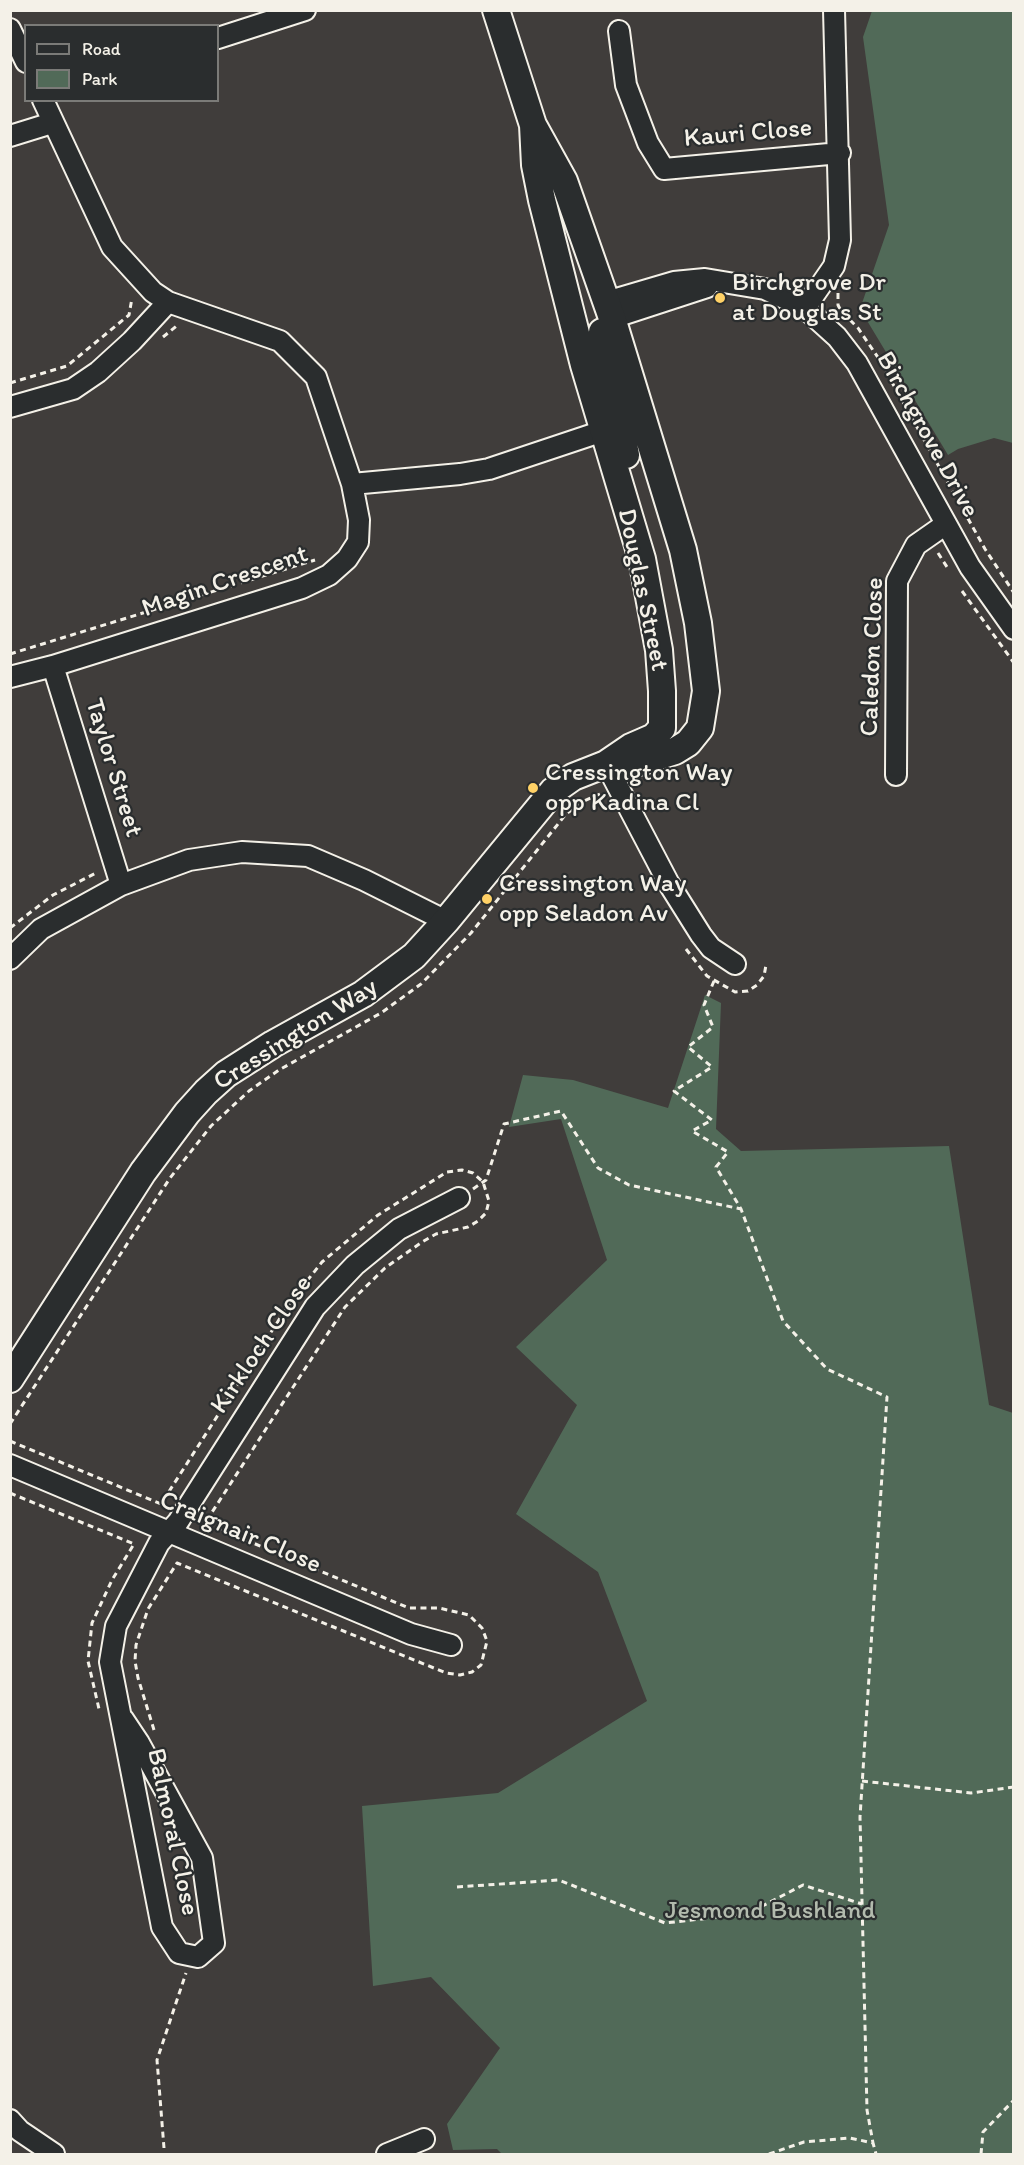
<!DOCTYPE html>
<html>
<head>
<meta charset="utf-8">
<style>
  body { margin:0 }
  #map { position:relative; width:1024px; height:2165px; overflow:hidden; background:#403d3b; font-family:Itim,sans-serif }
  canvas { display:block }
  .frame { position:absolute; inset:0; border:12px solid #f4f1e8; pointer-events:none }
  .legend { position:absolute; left:24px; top:24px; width:195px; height:78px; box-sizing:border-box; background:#2a2d2e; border:2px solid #7b7b78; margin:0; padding:8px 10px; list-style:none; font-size:18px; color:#f4f1e8 }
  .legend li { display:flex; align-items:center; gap:12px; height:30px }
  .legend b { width:30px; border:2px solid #7b7b78 }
</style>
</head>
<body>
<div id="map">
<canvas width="1024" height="2165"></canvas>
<div class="frame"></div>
<ul class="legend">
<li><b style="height:8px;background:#2a2d2e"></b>Road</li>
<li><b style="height:16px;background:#516a58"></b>Park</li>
</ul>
</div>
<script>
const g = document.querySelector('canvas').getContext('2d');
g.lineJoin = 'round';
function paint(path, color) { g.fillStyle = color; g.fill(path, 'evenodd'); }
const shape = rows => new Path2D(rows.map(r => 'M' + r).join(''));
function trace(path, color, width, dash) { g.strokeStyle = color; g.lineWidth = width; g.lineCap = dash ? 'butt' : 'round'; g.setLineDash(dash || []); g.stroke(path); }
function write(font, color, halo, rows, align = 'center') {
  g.font = font + ' Itim,sans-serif'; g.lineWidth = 4.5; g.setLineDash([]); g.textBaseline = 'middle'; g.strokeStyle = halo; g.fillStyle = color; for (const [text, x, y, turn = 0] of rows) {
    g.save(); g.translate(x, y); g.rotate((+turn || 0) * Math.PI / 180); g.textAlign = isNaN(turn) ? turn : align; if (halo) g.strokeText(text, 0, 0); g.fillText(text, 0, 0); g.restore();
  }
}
paint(shape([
  [872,11,1013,11,1013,443,994,438,958,449,948,455,860,309,889,225,863,37],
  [705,995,721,1003,716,1129,741,1151,949,1146,989,1405,1013,1413,1013,2154,502,2154,497,2149,453,2150,447,2124,500,2048,431,1977,373,1986,362,1806,498,1793,647,1701,598,1572,516,1514,577,1405,516,1347,607,1260,561,1119,509,1127,523,1075,573,1080,668,1108]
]), '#516a58');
const minor = shape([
  [10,29,26,62],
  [619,31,626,85,648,143,664,169,840,153],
  [218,38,305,10],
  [10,136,52,123],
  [606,302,674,282,705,279,765,289,805,308,837,337,857,363,970,567,1014,629],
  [805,308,834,266,840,240,834,10],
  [612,318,707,287],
  [10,407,73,389,98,372,132,341,168,302],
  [352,484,460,474,489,469,603,431],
  [53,666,121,885],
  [10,677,53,666,302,588,329,575,347,559,358,542,359,520,352,484,316,377,280,341,168,302,153,292,112,247,43,100],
  [606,764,669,884,701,935,711,948,735,964],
  [896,775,897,581,916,545,946,524],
  [10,959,41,929,121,885,189,860,242,852,308,856,364,880,446,921],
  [10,1465,411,1634,451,1645],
  [123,1719,139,1743,202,1858,214,1943,198,1957,179,1953,162,1927,110,1662,116,1626,159,1543,178,1522,315,1307,355,1265,399,1229,459,1198],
  [10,2120,20,2131,54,2154],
  [387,2154,424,2139]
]);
const tertiary = shape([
  [496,10,533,125,564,181,612,318,683,550,698,623,706,691,700,728,688,743,675,751,640,762,612,764],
  [602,332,626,455],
  [10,1379,143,1172,187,1113,206,1092,226,1074,273,1044,363,994,414,956,446,921,553,791,573,777,606,764,631,747,654,737,662,728,662,691,659,650,642,559,584,365,542,200,535,165,533,125]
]);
trace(minor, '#f4f1e8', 24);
trace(tertiary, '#f4f1e8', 30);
trace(shape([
  [838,293,838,305,841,311,858,328,879,359,985,549,1014,593],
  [163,337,179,324],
  [10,383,67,366,129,315,132,298],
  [938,553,947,567],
  [962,591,1014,663],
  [10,654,315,560],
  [10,928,53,895,98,872],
  [686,949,707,976,735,992,748,991,757,985,764,976,766,965],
  [714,981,704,1005,713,1027,688,1047,712,1067,674,1091,712,1120,692,1131,728,1152,716,1167,741,1209,783,1321,827,1369,887,1397,860,1817,867,2110,873,2143],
  [473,1189,486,1180,504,1124,561,1111,598,1168,629,1185,741,1209],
  [10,1424,170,1178,211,1126,249,1091,279,1070,381,1013,421,984,471,933,566,814,584,801,600,794,601,796],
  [10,1441,161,1504,291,1301,322,1262,378,1215,447,1172,462,1170,473,1173,483,1182,489,1201,486,1213,478,1221,468,1227,436,1234,422,1242,385,1268,345,1307,205,1523,409,1608,439,1608,469,1615,482,1628,487,1641,481,1665,472,1672,460,1675,446,1673,177,1563,148,1609,136,1645,135,1661,138,1678,154,1730],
  [10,1493,134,1544,112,1580,92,1623,88,1661,99,1709],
  [862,1781,971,1793,1014,1787],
  [457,1887,559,1880,665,1923,747,1914,803,1885,862,1904],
  [164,2148,157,2060,186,1973],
  [769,2154,804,2142,850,2138,873,2143,876,2154],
  [981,2154,983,2132,1014,2100]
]), '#f4f1e8', 3, [6, 4.5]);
trace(minor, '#2a2d2e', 20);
trace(tertiary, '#2a2d2e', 26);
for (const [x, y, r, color] of [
  [720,298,6,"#ffd166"],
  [533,788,6,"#ffd166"],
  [487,899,6,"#ffd166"]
]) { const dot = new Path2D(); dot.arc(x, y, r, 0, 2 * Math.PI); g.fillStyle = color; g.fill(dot); trace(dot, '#2a2d2e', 2); }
write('26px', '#f4f1e8', '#2a2d2e', [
  ["Kauri Close",748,134,-5],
  ["Birchgrove Drive",927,435,61],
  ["Magin Crescent",225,582,-19],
  ["Douglas Street",642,590,78],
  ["Caledon Close",873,657,-88],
  ["Taylor Street",113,768,73],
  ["Cressington Way",296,1035,-32],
  ["Kirkloch Close",262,1345,-56],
  ["Craignair Close",240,1533,23],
  ["Balmoral Close",172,1832,78]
]);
write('26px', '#f4f1e8', '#2a2d2e', [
  ["Birchgrove Dr",732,283],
  ["at Douglas St",732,313],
  ["Cressington Way",545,773],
  ["opp Kadina Cl",545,803],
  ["Cressington Way",499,884],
  ["opp Seladon Av",499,914]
], 'left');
write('26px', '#b3bbae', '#2a2d2e', [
  ["Jesmond Bushland",770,1911]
]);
</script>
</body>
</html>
